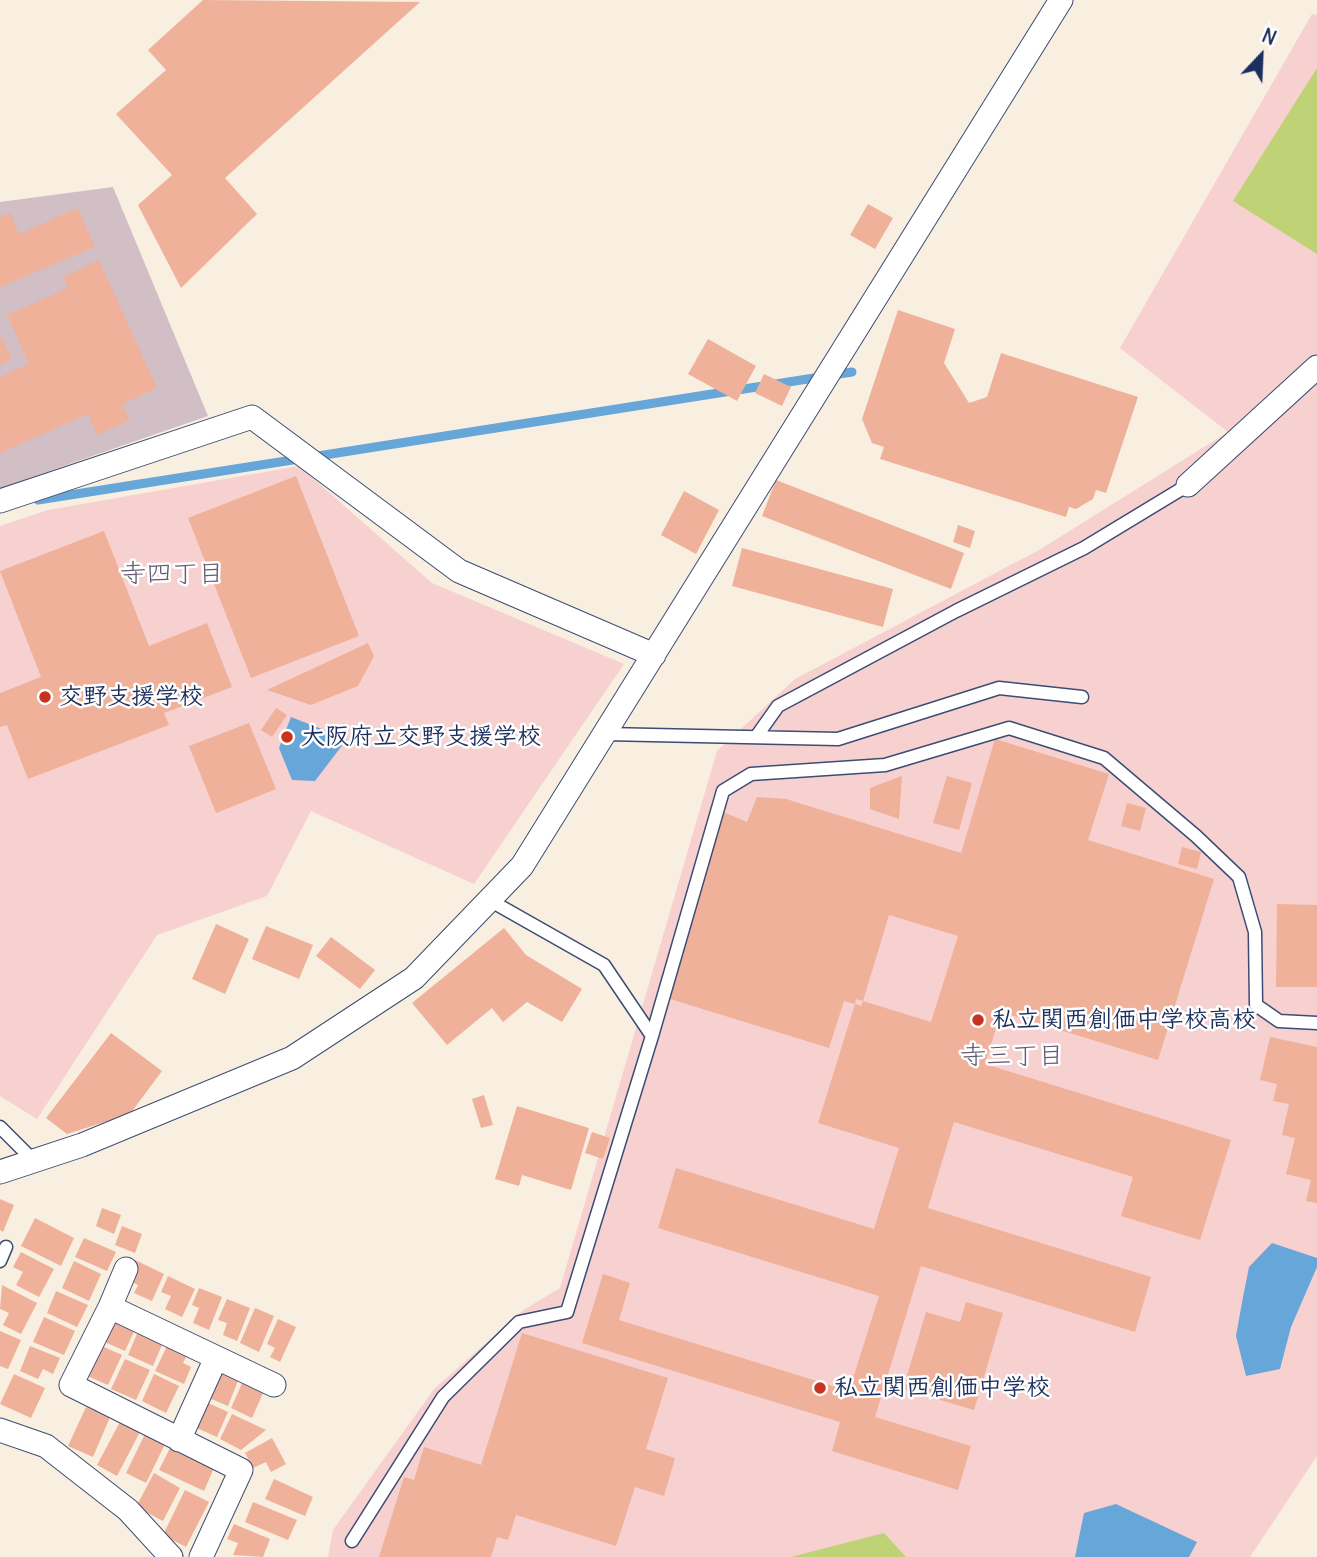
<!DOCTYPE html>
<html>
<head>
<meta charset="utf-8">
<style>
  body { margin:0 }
  #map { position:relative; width:1317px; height:1557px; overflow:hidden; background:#f8efe0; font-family:Delius,sans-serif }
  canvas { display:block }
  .north { position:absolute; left:1226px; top:21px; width:70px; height:70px; -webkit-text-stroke:5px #fff; paint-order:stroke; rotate:23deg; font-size:19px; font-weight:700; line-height:28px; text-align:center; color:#1b2f5e }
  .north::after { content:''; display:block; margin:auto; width:24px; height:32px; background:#1b2f5e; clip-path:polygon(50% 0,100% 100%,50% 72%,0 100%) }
</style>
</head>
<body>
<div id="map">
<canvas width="1317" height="1557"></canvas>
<div class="north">N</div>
</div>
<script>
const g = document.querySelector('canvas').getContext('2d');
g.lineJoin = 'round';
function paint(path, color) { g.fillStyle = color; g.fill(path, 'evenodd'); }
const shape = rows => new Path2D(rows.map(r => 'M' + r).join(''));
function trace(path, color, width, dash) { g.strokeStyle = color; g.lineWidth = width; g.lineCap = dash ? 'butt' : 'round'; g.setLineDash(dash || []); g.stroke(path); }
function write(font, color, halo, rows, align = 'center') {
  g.font = font + ' Delius,"Klee One",sans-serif'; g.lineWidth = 5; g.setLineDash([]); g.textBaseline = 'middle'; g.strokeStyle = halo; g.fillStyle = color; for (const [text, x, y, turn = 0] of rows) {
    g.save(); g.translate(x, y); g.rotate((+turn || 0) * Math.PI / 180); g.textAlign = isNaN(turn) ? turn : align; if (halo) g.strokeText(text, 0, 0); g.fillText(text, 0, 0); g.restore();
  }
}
paint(shape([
  [1312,14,1317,15,1317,1456,1250,1557,328,1557,333,1530,434,1389,522,1311,560,1288,717,751,795,679,1039,550,1228,432,1120,348],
  [299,466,432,583,624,664,474,884,311,811,267,896,157,935,37,1119,0,1096,0,526,48,510]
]), '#f7d0d0');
paint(shape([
  [113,187,208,416,0,488,0,202]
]), '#d2bec5');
paint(shape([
  [1317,68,1317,254,1233,201],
  [884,1533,906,1557,791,1557]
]), '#bfd275');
paint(shape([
  [291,717,347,739,315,781,292,780,279,748],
  [1272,1243,1317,1258,1317,1267,1291,1327,1280,1369,1246,1376,1236,1336,1243,1297,1249,1267],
  [1116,1504,1197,1542,1189,1557,1075,1557,1084,1513]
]), '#67a6d9');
trace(shape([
  [38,500,852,372]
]), '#67a6d9', 9);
paint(shape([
  [203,0,420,2,225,178,257,214,181,288,138,205,172,175,116,114,166,70,148,50],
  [868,204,893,218,875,249,850,235],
  [78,208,95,247,0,287,0,217,10,213,19,234],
  [99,260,157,388,122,404,130,420,97,435,88,414,0,453,0,377,29,364,7,315,68,288,63,277],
  [898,310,955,329,944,363,969,403,987,397,1001,353,1138,397,1106,493,1096,490,1093,499,1076,509,1069,507,1066,517,880,459,884,447,872,443,862,419],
  [0,335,12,359,0,365],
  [708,339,756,366,737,401,688,374],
  [764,374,791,387,782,406,755,393],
  [296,476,359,636,251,678,188,518],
  [776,480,964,553,951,589,762,516],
  [684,491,719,510,696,554,661,535],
  [958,525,975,531,970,548,953,542],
  [104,531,149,646,207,623,232,687,164,713,169,725,28,779,7,725,0,727,0,693,41,677,0,571],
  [742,548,893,589,883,627,732,586],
  [368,643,374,656,358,686,311,705,267,690],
  [276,708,287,715,272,737,261,730],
  [249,723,276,789,216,813,189,746],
  [995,739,1109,774,1088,840,1214,879,1158,1060,1001,1012,985,1064,1231,1140,1200,1240,1121,1216,1133,1177,954,1122,928,1208,1151,1277,1135,1332,921,1266,875,1417,971,1446,958,1490,832,1451,840,1422,582,1343,603,1274,630,1283,619,1320,849,1391,879,1296,658,1228,676,1168,874,1229,899,1148,818,1123,855,1004,861,1006,863,1001,931,1022,958,936,889,915,863,1001,856,999,855,1004,844,1001,829,1048,667,998,723,812,747,822,757,797,786,799,961,853],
  [902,776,899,819,870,809,870,788],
  [947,776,972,783,959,830,933,823],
  [1127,803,1146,808,1140,831,1121,826],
  [1182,847,1201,852,1197,869,1178,864],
  [1277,904,1317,905,1317,987,1276,987],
  [216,924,249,939,225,994,192,979],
  [266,926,313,945,299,979,252,959],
  [504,928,526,955,582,989,562,1022,527,1002,503,1022,492,1008,447,1045,412,1003],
  [331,937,375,970,360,989,316,956],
  [111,1033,162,1071,130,1114,67,1134,46,1118],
  [1270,1037,1317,1047,1317,1203,1306,1201,1311,1180,1286,1174,1295,1138,1282,1135,1289,1104,1273,1101,1277,1084,1260,1080],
  [484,1095,493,1125,481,1128,472,1099],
  [517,1106,589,1128,571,1190,522,1175,519,1186,495,1179],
  [592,1132,610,1138,603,1159,585,1153],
  [0,1199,14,1205,3,1232,0,1230],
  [102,1208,121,1215,114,1234,96,1226],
  [35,1218,74,1238,61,1266,21,1246],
  [122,1226,142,1234,135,1253,115,1245],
  [84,1238,116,1252,107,1271,75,1257],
  [21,1252,54,1269,39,1297,16,1285,23,1272,13,1267],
  [135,1260,164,1274,152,1301,134,1293,138,1285,126,1279],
  [74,1261,101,1274,89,1301,62,1288],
  [168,1276,195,1289,182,1317,165,1309,171,1296,161,1292],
  [2,1285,37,1303,21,1334,3,1325,9,1313,0,1309],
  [199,1288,222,1297,209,1330,193,1323,199,1308,192,1305],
  [56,1291,88,1305,77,1327,47,1313],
  [227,1299,250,1308,237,1341,223,1335,227,1323,218,1320],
  [966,1302,1003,1313,974,1410,903,1389,926,1312,960,1322],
  [255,1308,274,1316,259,1352,240,1343],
  [111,1316,136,1327,125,1351,100,1340],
  [44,1317,75,1331,64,1355,33,1342],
  [278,1319,296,1327,280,1362,270,1357,275,1348,267,1344],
  [139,1329,164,1340,153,1366,128,1355],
  [0,1331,21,1340,8,1369,0,1366],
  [522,1333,668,1378,646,1449,675,1458,664,1496,635,1487,616,1546,516,1515,508,1540,497,1537,491,1557,379,1557,404,1477,414,1480,424,1447,481,1465],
  [169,1342,189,1351,183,1363,191,1367,184,1384,155,1371],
  [97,1344,122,1355,108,1385,83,1374],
  [30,1346,60,1358,53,1374,43,1369,38,1379,20,1371],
  [125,1359,150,1370,136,1400,111,1389],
  [217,1366,240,1376,228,1406,204,1396],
  [14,1374,45,1388,31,1418,0,1404],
  [154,1374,179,1386,166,1413,142,1401],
  [243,1381,264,1391,252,1418,231,1408],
  [202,1400,228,1412,217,1437,190,1425],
  [86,1407,110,1417,93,1457,68,1446],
  [232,1414,266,1430,241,1450,220,1439],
  [121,1420,141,1430,117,1476,97,1465],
  [146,1432,166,1442,146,1483,126,1473],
  [272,1438,286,1464,271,1472,266,1462,253,1468,245,1453],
  [170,1448,214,1468,204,1491,159,1470],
  [154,1473,180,1488,163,1521,136,1507],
  [274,1479,313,1497,305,1516,265,1499],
  [185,1490,209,1502,186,1547,163,1535],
  [253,1502,297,1520,288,1540,245,1522],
  [234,1524,270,1539,263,1557,233,1555,238,1543,227,1539]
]), '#efb199');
const lane = shape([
  [605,734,838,739,999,688,1082,697],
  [756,737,778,706,956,611,1084,548,1188,485],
  [491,901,604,965,652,1036],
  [0,1127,34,1161],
  [0,1261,6,1247],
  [352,1541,443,1397,519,1322,567,1312,652,1036,723,791,751,774,885,765,1009,728,1104,758,1196,836,1239,877,1255,932,1256,1005,1279,1021,1317,1023]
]);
const street = shape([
  [1188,485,1317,367],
  [0,501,252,417,459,571,654,655],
  [0,1172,82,1145,292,1058,414,978,522,866,1061,0],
  [126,1269,110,1307,71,1385,241,1470,201,1557],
  [110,1307,274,1385],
  [0,1430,46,1446,128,1510,171,1557],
  [179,1440,216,1358]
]);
trace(lane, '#3c4c72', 15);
trace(street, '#3c4c72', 25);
trace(lane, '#fff', 12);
trace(street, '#fff', 23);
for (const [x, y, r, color] of [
  [45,697,7,"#c8321e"],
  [287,737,7,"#c8321e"],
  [978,1020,7,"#c8321e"],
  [820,1388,7,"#c8321e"]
]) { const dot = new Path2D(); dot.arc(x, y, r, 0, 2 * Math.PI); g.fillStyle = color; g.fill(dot); trace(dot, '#fff', 2.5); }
write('bold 24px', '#1b2f5e', '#fff', [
  ["交野支援学校",59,697],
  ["大阪府立交野支援学校",301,737],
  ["私立関西創価中学校高校",992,1020],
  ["私立関西創価中学校",834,1388]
], 'left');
write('26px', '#655c73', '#fff', [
  ["寺四丁目",172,575],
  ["寺三丁目",1012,1057]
]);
</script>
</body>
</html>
